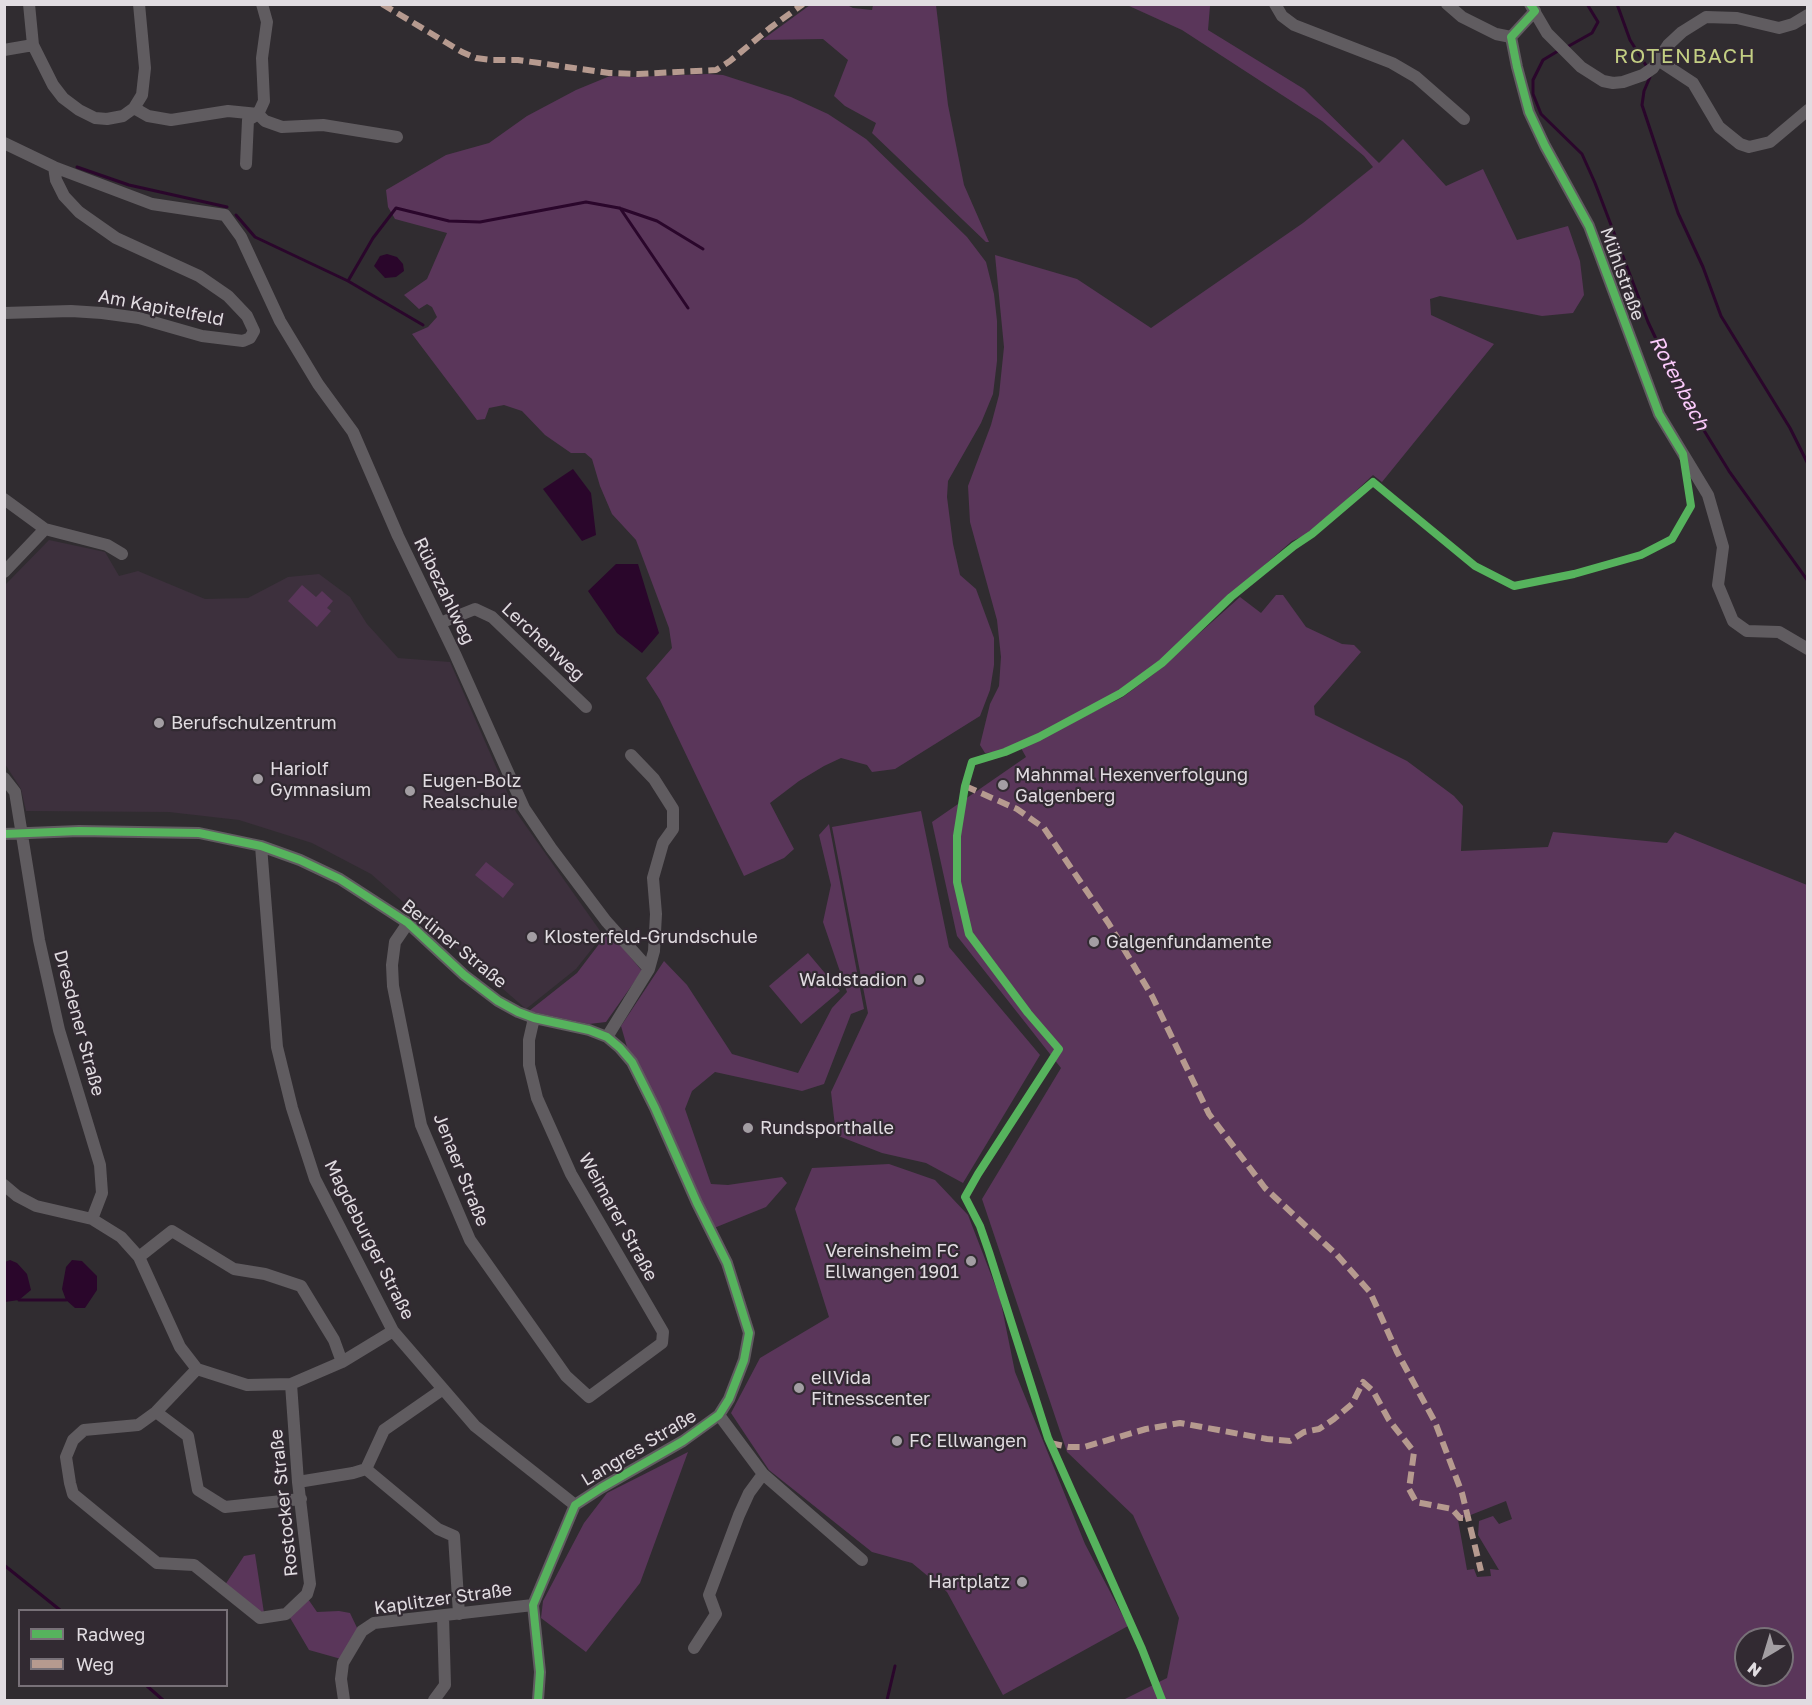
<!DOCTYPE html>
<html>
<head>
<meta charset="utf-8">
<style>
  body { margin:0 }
  #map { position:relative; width:1812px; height:1705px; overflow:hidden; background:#302c30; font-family:"Golos Text",sans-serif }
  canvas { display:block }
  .frame { position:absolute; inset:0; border:6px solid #e1dce1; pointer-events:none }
  .legend { position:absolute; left:18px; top:1609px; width:210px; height:78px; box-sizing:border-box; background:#322a32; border:2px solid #787178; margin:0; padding:8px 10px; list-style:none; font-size:18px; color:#e1dce1 }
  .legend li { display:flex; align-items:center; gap:12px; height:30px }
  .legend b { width:30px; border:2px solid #787178 }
  .north { position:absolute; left:1734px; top:1627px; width:60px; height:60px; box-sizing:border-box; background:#322a32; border:2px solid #787178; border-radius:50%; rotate:218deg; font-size:16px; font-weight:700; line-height:24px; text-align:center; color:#e1dce1 }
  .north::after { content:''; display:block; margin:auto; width:21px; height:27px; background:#a39ea3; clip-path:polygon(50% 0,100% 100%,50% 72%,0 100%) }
</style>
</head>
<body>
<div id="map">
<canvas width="1812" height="1705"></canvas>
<div class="frame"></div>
<ul class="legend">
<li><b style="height:8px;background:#56b35d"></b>Radweg</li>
<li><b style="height:8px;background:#b69a8f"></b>Weg</li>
</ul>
<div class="north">N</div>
</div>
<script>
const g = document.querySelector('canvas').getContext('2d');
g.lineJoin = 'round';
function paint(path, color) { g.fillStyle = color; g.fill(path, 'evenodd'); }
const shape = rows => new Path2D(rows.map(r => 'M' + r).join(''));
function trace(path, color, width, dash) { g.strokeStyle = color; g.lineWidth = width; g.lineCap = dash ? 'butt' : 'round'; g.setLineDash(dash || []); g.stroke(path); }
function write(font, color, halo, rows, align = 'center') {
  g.font = font + ' "Golos Text",sans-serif'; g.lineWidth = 4.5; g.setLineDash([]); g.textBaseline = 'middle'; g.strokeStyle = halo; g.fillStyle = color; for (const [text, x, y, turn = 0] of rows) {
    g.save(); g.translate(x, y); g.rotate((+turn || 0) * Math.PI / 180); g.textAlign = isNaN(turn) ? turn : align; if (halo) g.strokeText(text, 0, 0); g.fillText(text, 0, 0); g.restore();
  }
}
paint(shape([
  [49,540,105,552,119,576,138,571,205,599,248,598,288,577,319,574,350,597,367,624,398,658,450,662,516,812,603,935,576,969,526,1009,371,874,312,843,239,820,169,812,26,811,21,789,5,764,4,586]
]), '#3d303d');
paint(shape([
  [810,5,847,5,853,8,872,10,873,5,936,5,948,105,964,185,989,242,986,242,872,133,876,123,845,106,834,96,848,60,823,39,762,40],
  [1199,5,1210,6,1208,30,1304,89,1379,163,1403,139,1446,186,1483,169,1517,240,1568,226,1580,261,1584,295,1573,313,1542,316,1440,296,1430,299,1431,315,1494,344,1382,482,1373,475,1312,532,1292,541,1228,597,1161,661,1117,693,1038,734,997,752,985,753,980,745,990,704,999,686,1001,657,997,620,970,522,968,486,991,425,999,395,1004,347,995,255,1077,279,1151,328,1303,223,1373,167,1364,156,1322,121,1182,30,1127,5],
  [708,74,723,75,791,97,828,114,866,139,967,237,986,262,994,294,997,321,997,361,993,394,981,423,948,481,947,497,953,544,960,575,976,589,994,638,994,665,990,690,980,716,895,769,872,772,867,765,841,758,824,766,799,781,770,803,794,849,784,858,744,876,660,700,646,678,672,648,669,628,636,540,612,514,600,486,592,459,585,453,571,453,545,435,522,411,504,405,489,408,485,419,477,420,412,334,428,327,437,317,432,307,427,304,419,309,404,295,427,279,447,233,395,219,388,207,386,190,446,155,489,143,527,116,576,90,610,76,632,77],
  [302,585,316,597,322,591,333,601,327,608,331,611,317,627,288,601],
  [1276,595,1283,595,1306,627,1342,644,1354,645,1361,652,1314,706,1315,715,1407,761,1454,796,1463,806,1461,851,1548,847,1553,832,1667,843,1675,832,1807,885,1807,1700,1123,1700,1167,1678,1179,1618,1133,1515,1067,1452,982,1199,1061,1068,957,936,932,822,1026,757,1021,748,1123,697,1155,673,1240,597,1261,613],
  [1506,1501,1512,1519,1499,1524,1493,1516,1479,1521,1478,1535,1499,1570,1490,1569,1491,1576,1477,1577,1474,1569,1467,1570,1458,1520],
  [1746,1639,1782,1639,1782,1675,1746,1675],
  [921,811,949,947,1040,1055,963,1183,926,1163,882,1153,836,1135,831,1092,868,1013,832,827],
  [829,824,864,1009,851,1014,824,1084,802,1091,715,1072,692,1091,685,1109,711,1184,728,1185,782,1177,787,1183,766,1207,714,1228,627,1047,621,1026,664,961,687,985,732,1054,798,1073,832,1008,847,992,823,922,831,885,819,835],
  [486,862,514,884,503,898,475,875],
  [609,931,642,971,606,1022,589,1024,529,1011,577,973],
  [808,953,840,991,801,1024,769,986],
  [889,1164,935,1180,968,1215,1000,1298,1015,1372,1085,1544,1128,1626,1003,1695,947,1592,912,1563,872,1552,769,1470,731,1413,760,1358,829,1317,795,1209,812,1168],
  [688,1452,640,1583,586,1652,541,1618,543,1601,584,1523,607,1493],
  [255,1554,264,1613,250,1606,225,1585,244,1556],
  [308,1599,317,1612,339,1611,350,1613,359,1632,341,1659,309,1650,289,1616]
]), '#5a365a');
paint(shape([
  [387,254,397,257,403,264,404,271,396,277,385,278,374,266,380,256],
  [573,469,591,493,596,535,582,541,543,489],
  [616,564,638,564,659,633,642,653,617,633,588,591],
  [10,1260,17,1263,27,1274,31,1290,19,1300,5,1302,5,1262],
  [72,1260,82,1261,97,1276,97,1290,85,1308,75,1308,66,1300,62,1289,66,1267]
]), '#2a062b');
trace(shape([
  [1617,4,1630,40,1647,67],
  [1567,47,1592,33,1598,22,1587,4],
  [1558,51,1543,60,1533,80,1533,94,1541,114,1582,154,1595,183,1648,322,1684,398,1729,471,1808,581],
  [1649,73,1650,77,1644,91,1642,105,1678,213,1703,267,1721,316,1790,428,1808,464],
  [77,167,129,185,227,207],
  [620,208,688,308],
  [236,215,255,237,348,281,423,325],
  [348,281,373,238,396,208,449,221,480,222,586,202,619,208,657,221,703,249],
  [19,1300,66,1300],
  [4,1565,60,1610],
  [147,1686,163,1700],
  [887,1700,895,1666]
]), '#2a062b', 3);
trace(shape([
  [29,4,33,45,53,85,63,98,79,110,95,118,107,119,123,116,134,108,142,95,145,68,139,4],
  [1275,4,1282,16,1294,25,1392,63,1416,77,1464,119],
  [1447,4,1462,17,1496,34,1511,37],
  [1530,4,1547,33,1581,67,1603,81,1613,83,1623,82,1643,75,1653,68,1668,45,1682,32,1706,17,1737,18,1779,28,1793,24,1808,15],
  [1511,37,1517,67,1529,112,1545,146,1589,226,1659,414,1708,495,1723,547,1718,585,1733,621,1747,631,1779,632,1808,649],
  [1511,37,1535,11],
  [4,50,33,45],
  [1658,60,1693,83,1719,127,1740,144,1749,147,1770,142,1808,110],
  [134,108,148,116,171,120,228,111,258,114,265,121,282,127,323,125,397,137],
  [4,143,54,167,152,204,225,215,241,237,280,321,318,384,353,432,398,536,455,654,524,808,551,848,606,921,649,969],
  [246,164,248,120,258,114,264,101,262,58,267,22,262,4],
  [4,313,71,311,102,313,139,318,202,336,243,341,250,338,254,331,247,316,228,296,199,276,116,238,79,212,64,196,56,180,54,167],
  [4,499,45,529,107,545,122,554],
  [4,572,45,529],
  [440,623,475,609,492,617,586,707],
  [4,778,15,792,39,940,59,1030,100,1165,102,1193,92,1219],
  [4,834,79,831,199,833,261,846,300,860,340,879,408,923,464,975,498,1001,518,1012,534,1018,589,1030,607,1037,620,1048,632,1062,655,1108,697,1203,727,1263,749,1333,744,1360,729,1399,719,1415,683,1441,601,1488,575,1505,533,1605,540,1672,538,1700],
  [261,846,277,1047,292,1108,315,1179,393,1331,475,1426,575,1505],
  [408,923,395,942,392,965,393,986,421,1125,470,1240,566,1376,589,1397,662,1343,663,1332,571,1174,537,1098,529,1065,529,1040,534,1018],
  [607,1037,649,969,654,951,656,914,653,878,663,843,673,829,673,809,654,779,631,755],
  [4,1185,17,1196,36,1206,92,1219,121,1237,139,1257,180,1347,197,1369,247,1385,291,1384,342,1362,393,1331],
  [139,1257,172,1231,234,1269,265,1274,301,1286,334,1340,342,1362],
  [197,1369,156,1412,138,1425,84,1430,73,1440,66,1457,70,1483,73,1494,157,1563,194,1565,260,1618,286,1614,307,1594,310,1584,298,1482,291,1384],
  [443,1389,384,1430,366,1469,438,1529,454,1536,459,1614],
  [156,1412,188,1436,198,1490,225,1507,301,1499],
  [719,1415,763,1474,862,1560],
  [298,1482,353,1473,366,1469],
  [694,1648,716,1614,709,1595,739,1515,749,1493,763,1474],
  [344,1700,341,1679,343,1663,362,1631,374,1623,533,1605],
  [434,1700,445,1685,443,1616]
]), '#605c60', 12);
trace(shape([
  [382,4,462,52,476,58,492,60,518,60,609,73,638,74,716,70,730,61,770,28,803,4],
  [965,786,1017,809,1044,828,1109,924,1152,996,1209,1114,1265,1188,1337,1255,1370,1292,1397,1352,1435,1422,1462,1493,1481,1571],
  [1050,1443,1069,1447,1084,1447,1146,1429,1180,1423,1267,1439,1290,1441,1304,1432,1319,1429,1334,1419,1352,1404,1363,1382,1373,1391,1389,1420,1414,1452,1409,1489,1416,1502,1452,1509,1460,1518,1468,1518]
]), '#b69a8f', 6, [12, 6]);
trace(shape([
  [4,834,79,831,199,833,261,846,300,860,340,879,408,923,464,975,498,1001,518,1012,534,1018,589,1030,607,1037,620,1048,632,1062,655,1108,697,1203,727,1263,749,1333,744,1360,729,1399,719,1415,683,1441,601,1488,575,1505,533,1605,540,1672,538,1700],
  [1162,1700,1142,1649,1048,1438,989,1252,980,1226,965,1197,978,1174,1059,1049,1028,1013,969,934,957,882,957,836,965,786,972,762,1005,752,1039,737,1121,693,1162,663,1231,597,1294,546,1312,534,1373,482,1475,566,1514,586,1574,574,1641,555,1672,539,1691,506,1683,454,1659,414,1589,226,1545,146,1529,112,1517,67,1511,37,1535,11,1530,4]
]), '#56b35d', 8);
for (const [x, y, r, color] of [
  [159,723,6,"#a39ea3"],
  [258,779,6,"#a39ea3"],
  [1003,785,6,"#a39ea3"],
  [410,791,6,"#a39ea3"],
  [532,937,6,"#a39ea3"],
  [1094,942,6,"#a39ea3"],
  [919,980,6,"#a39ea3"],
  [748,1128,6,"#a39ea3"],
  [971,1261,6,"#a39ea3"],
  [799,1388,6,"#a39ea3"],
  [897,1441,6,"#a39ea3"],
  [1022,1582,6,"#a39ea3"]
]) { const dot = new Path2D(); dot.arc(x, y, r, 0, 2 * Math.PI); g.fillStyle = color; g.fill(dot); trace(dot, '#322a32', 2); }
write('18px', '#e1dce1', '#322a32', [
  ["Mühlstraße",1622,274,70],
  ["Am Kapitelfeld",161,308,11],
  ["Rübezahlweg",444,591,64],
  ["Lerchenweg",543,642,43],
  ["Berliner Straße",454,944,39],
  ["Dresdener Straße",79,1023,75],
  ["Jenaer Straße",461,1170,68],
  ["Weimarer Straße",618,1217,61],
  ["Magdeburger Straße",369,1240,63],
  ["Langres Straße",639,1448,-31],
  ["Rostocker Straße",284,1503,-96],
  ["Kaplitzer Straße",443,1599,-8]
]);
write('18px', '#e1dce1', '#322a32', [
  ["Berufschulzentrum",171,723],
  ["Hariolf",270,769],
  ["Gymnasium",270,790],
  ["Mahnmal Hexenverfolgung",1015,775],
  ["Galgenberg",1015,796],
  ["Eugen-Bolz",422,781],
  ["Realschule",422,802],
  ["Klosterfeld-Grundschule",544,937],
  ["Galgenfundamente",1106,942],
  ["Waldstadion",907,980,"right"],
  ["Rundsporthalle",760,1128],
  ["Vereinsheim FC",959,1251,"right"],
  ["Ellwangen 1901",959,1272,"right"],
  ["ellVida",811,1378],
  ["Fitnesscenter",811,1399],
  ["FC Ellwangen",909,1441],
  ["Hartplatz",1010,1582,"right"]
], 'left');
write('italic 20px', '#fbcafb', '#322a32', [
  ["Rotenbach",1679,383,62]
]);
g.letterSpacing = '1.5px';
write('21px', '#c3cf83', '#322a32', [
  ["ROTENBACH",1685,56]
]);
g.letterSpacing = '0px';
</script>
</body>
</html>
